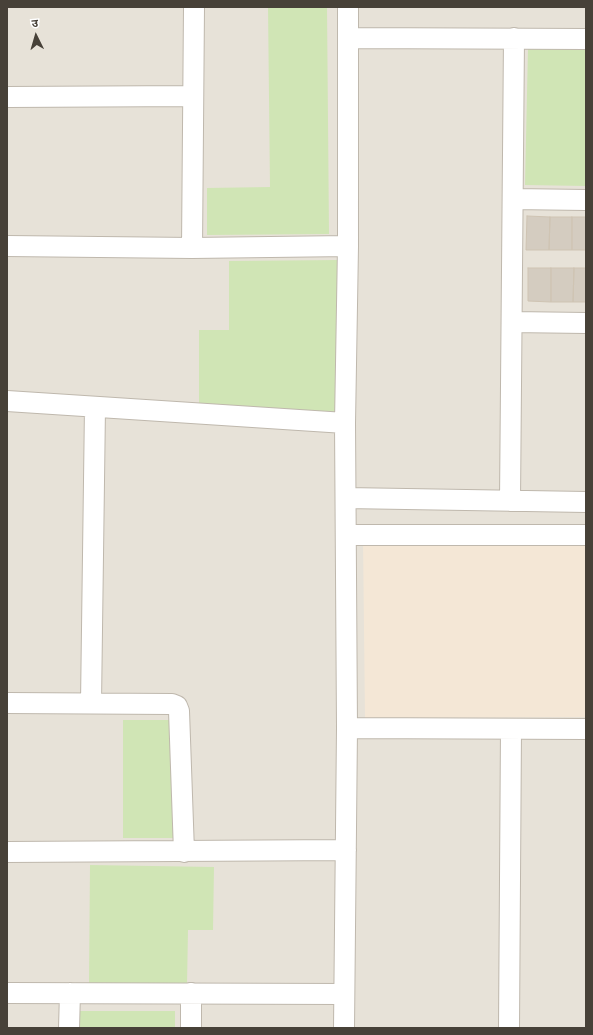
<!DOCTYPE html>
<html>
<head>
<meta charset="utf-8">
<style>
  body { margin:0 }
  #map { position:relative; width:593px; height:1035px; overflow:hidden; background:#f4f0ea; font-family:"Fira Sans Condensed","Noto Sans Devanagari",sans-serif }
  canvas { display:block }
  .frame { position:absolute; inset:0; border:8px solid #474138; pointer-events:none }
  .north { position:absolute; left:16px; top:16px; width:40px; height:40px; -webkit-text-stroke:3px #fff; paint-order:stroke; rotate:355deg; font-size:11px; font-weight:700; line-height:16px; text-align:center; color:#474138 }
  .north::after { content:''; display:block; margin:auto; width:14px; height:18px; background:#474138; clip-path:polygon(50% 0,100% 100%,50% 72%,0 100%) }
</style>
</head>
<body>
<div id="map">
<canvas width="593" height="1035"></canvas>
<div class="frame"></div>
<div class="north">उ</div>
</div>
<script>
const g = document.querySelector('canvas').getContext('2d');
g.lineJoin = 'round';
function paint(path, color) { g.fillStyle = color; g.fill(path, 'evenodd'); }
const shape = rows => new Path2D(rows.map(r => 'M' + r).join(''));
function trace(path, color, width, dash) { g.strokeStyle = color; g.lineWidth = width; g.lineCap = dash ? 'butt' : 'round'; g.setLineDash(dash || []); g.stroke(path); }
paint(shape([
  [7,7,586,7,586,1028,7,1028]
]), '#e7e2d8');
paint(shape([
  [363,539,586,541,586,717,365,718]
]), '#f4e7d6');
paint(shape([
  [268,7,327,7,329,234,207,235,207,188,270,187],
  [528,48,586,49,586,186,525,185],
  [338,260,336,415,199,405,199,330,229,330,229,261],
  [123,720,180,720,180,838,123,838],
  [90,865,214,867,213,930,188,930,187,985,89,983],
  [80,1011,175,1011,175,1028,80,1028]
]), '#d0e5b5');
const building = shape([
  [527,216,550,217,549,250,526,250,527,216],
  [550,217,572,217,572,250,549,250,550,217],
  [572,217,586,217,586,250,572,250,572,217],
  [528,268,551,268,551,302,528,301,528,268],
  [551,268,574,268,573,302,551,302,551,268],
  [574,268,586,268,586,302,573,302,574,268]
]);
paint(building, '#d4ccc0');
trace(building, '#cfc4b3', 1);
const street = shape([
  [349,38,586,39],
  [7,97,193,96],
  [513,199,586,200],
  [7,246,192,248,348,246],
  [192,248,194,7],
  [512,322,586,323],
  [7,401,345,423],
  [346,498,586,502],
  [510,501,514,38],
  [346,535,586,535],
  [7,703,172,704,177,706,179,711,184,852],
  [91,703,95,407],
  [347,728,586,729],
  [7,852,346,850],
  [7,993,344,994],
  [69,1028,70,993],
  [191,1028,191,993],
  [344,1028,347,728,345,423,348,246,348,7],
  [509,1028,511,729]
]);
trace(street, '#bfb8ad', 22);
trace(street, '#fff', 20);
</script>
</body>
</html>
